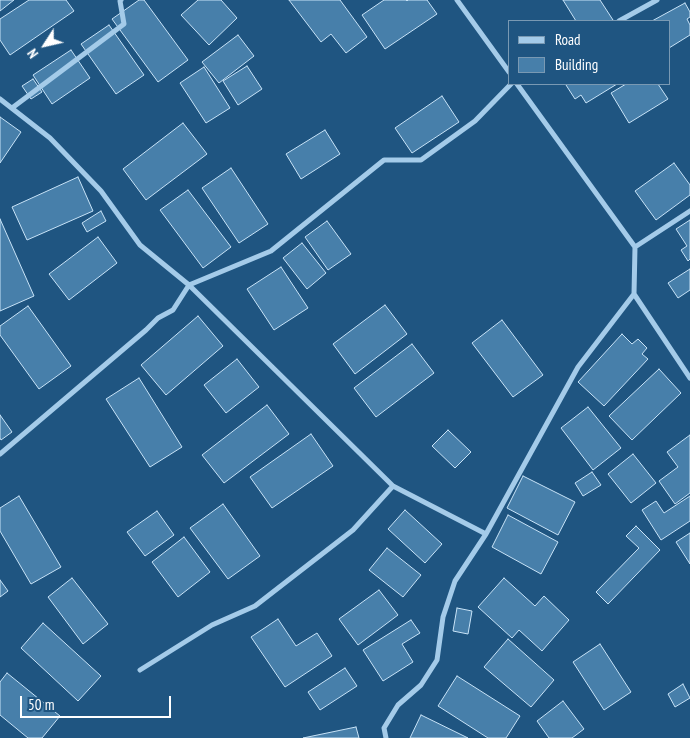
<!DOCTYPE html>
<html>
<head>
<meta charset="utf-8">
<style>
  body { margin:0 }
  #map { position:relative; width:690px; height:738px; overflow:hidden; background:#1f5581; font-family:"PT Sans Narrow",sans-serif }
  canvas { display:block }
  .legend { position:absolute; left:508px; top:20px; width:162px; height:65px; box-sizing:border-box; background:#1f5581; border:1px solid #7999b3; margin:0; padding:6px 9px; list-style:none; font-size:15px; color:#fff }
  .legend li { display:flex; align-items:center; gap:10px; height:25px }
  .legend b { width:25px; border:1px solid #7999b3 }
  .north { position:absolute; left:20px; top:20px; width:50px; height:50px; -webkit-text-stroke:4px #1f5581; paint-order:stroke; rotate:235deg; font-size:14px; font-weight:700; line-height:20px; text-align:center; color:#fff }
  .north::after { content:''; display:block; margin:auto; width:18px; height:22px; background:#fff; clip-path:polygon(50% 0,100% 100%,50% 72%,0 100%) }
  .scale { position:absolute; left:20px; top:696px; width:151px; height:22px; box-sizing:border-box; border:2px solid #fff; border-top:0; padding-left:6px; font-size:15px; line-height:18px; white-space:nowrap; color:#fff; -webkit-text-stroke:4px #1f5581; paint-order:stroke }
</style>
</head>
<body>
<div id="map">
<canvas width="690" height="738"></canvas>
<ul class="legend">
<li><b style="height:6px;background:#a4cbe9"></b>Road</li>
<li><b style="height:14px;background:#477faa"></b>Building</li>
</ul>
<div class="north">N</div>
<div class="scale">50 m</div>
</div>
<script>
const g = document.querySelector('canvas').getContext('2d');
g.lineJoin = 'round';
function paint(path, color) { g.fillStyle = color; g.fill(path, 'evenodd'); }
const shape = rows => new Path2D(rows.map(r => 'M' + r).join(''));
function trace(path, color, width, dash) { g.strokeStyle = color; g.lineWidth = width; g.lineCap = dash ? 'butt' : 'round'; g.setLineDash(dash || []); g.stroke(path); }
const building = shape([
  [0,0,14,0,0,11,0,0],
  [29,0,66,0,74,11,10,55,0,40,0,19,29,0],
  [139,0,144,0,188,60,158,82,112,19,139,0],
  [198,0,221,0,237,18,209,45,181,15,198,0],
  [289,0,340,0,367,37,346,53,331,34,321,42,289,0],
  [384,0,406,0,407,1,408,0,427,0,437,14,385,49,362,15,384,0],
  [563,0,600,0,613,20,611,21,576,21,563,0],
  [685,3,690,12,690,17,687,19,690,25,690,35,669,48,669,21,652,21,685,3],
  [109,25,144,75,116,94,81,44,109,25],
  [238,35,254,56,219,83,202,62,238,35],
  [71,50,90,78,52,104,33,75,71,50],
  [247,66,262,89,238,105,223,81,247,66],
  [204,67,230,108,206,123,180,83,204,67],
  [33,79,42,92,31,99,22,86,33,79],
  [568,84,617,84,586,103,581,95,575,99,566,85,568,84],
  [626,84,658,84,668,99,629,123,611,93,626,84],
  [442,96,459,122,412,153,395,128,442,96],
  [0,117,21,132,0,163,0,117],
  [183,123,207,154,146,200,123,169,183,123],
  [325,130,340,154,301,179,286,154,325,130],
  [674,163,690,185,690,195,656,220,635,191,674,163],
  [231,168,268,224,239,243,202,188,231,168],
  [78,177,93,211,27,240,12,207,78,177],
  [188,190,231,247,203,268,160,210,188,190],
  [101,211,106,221,87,232,82,223,101,211],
  [0,219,34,296,0,311,0,219],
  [690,220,690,259,688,261,681,250,687,246,676,229,690,220],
  [327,221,351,254,328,270,305,237,327,221],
  [98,237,117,263,69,300,49,274,98,237],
  [302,243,326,273,307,289,283,258,302,243],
  [281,267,308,308,274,330,247,289,281,267],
  [690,269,690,290,678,298,668,283,690,269],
  [385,305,407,334,355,374,333,344,385,305],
  [28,306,71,366,39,389,0,335,0,326,28,306],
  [198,316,223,346,166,395,141,365,198,316],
  [502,320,543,375,513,397,472,343,502,320],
  [622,334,632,344,638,339,647,348,642,354,648,359,604,406,578,382,622,334],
  [412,344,434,373,376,417,354,388,412,344],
  [237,359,259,387,226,413,204,385,237,359],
  [659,369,681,393,632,440,609,416,659,369],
  [139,378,182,447,150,467,106,399,139,378],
  [267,405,289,434,224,483,202,455,267,405],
  [588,407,621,448,593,470,561,428,588,407],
  [0,415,12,432,1,440,0,438,0,415],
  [448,430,471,452,455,468,432,446,448,430],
  [311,434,333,466,272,508,250,477,311,434],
  [690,435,690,493,675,504,659,481,678,467,667,452,690,435],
  [633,454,656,483,631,503,608,474,633,454],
  [592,472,601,485,583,496,575,483,592,472],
  [523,476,575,502,558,535,507,508,523,476],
  [19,496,61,567,31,584,0,531,0,508,19,496],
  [690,496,690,521,661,540,642,510,656,501,664,513,690,496],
  [223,504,260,556,228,579,190,528,223,504],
  [405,510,442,544,425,563,388,529,405,510],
  [157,511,174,535,145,556,127,532,157,511],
  [508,515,558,542,541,574,492,547,508,515],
  [636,526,660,550,608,604,596,592,639,548,626,536,636,526],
  [690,533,690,564,676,542,690,533],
  [184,537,210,572,178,597,152,562,184,537],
  [387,548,421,575,403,597,369,570,387,548],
  [72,578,108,624,83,644,48,597,72,578],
  [504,578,535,606,544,596,569,620,542,651,519,630,512,638,478,607,504,578],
  [0,580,8,591,0,597,0,580],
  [379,590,398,615,358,645,339,619,379,590],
  [457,608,472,611,468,634,453,631,457,608],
  [278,619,296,646,317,633,332,656,285,687,251,637,278,619],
  [411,620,420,633,402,644,413,662,383,681,363,650,411,620],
  [43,623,101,676,78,701,21,648,43,623],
  [508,639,554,680,531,707,484,667,508,639],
  [600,644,631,692,604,710,573,662,600,644],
  [345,668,357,686,320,710,308,692,345,668],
  [7,673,60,716,42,738,28,738,0,715,0,682,7,673],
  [457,676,520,716,506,738,488,738,438,706,457,676],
  [683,684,690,698,675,707,668,694,683,684],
  [563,701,584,729,572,738,549,738,537,721,563,701],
  [421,715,468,738,410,738,421,715],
  [356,727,359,738,303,738,356,727]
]);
paint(building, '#477faa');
trace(building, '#c8e3f7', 1);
trace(shape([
  [457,0,509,72],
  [619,21,657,0],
  [517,84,635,247,634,294,690,378],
  [0,99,50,138,101,191,140,245,189,285,393,486,486,534],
  [12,108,124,24,120,1,121,0],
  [635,247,690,211],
  [0,454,146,330,158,318,173,310,189,285,271,251,384,160,421,160,475,121,511,84],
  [140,670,212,625,255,606,353,530,393,486],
  [386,738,384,728,398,705,421,685,437,660,443,617,455,581,486,534,578,367,634,294]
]), '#a4cbe9', 5);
</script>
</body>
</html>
